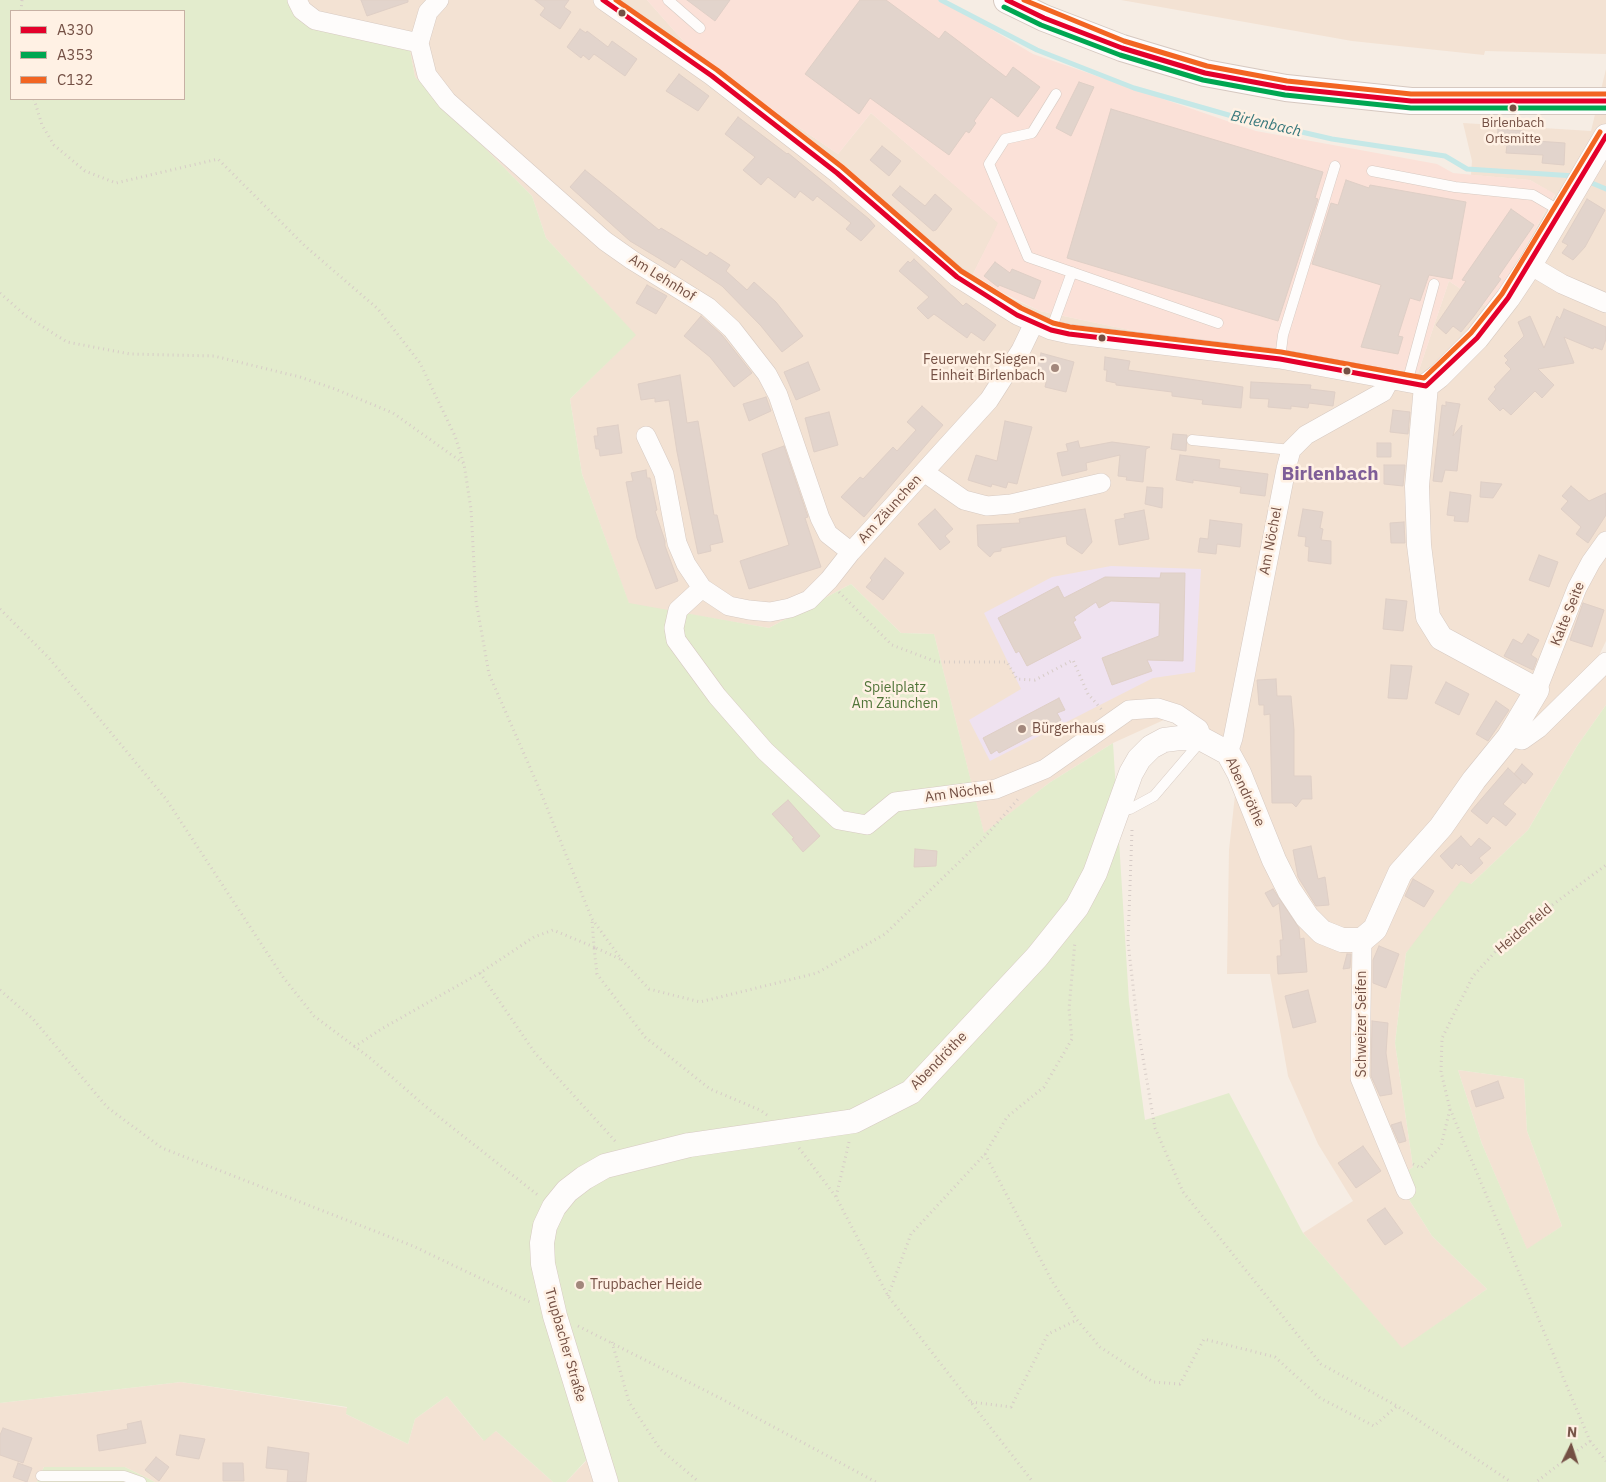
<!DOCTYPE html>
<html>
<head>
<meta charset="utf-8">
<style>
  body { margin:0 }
  #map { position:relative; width:1606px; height:1482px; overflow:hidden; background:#f6ede4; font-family:"IBM Plex Sans",sans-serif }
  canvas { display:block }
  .legend { position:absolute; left:10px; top:10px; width:175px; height:90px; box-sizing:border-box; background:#fff1e4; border:1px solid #c7b1a4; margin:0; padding:6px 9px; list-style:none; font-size:15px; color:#745044 }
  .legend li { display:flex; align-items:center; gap:10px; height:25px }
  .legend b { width:25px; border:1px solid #c7b1a4 }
  .north { position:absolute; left:1546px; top:1422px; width:50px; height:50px; -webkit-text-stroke:4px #fff1e4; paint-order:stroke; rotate:4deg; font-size:14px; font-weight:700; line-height:20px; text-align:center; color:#745044 }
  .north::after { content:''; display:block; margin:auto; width:18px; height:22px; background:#745044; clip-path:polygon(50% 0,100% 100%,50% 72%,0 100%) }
</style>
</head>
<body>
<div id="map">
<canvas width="1606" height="1482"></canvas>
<ul class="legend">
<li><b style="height:6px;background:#e4002b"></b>A330</li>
<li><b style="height:6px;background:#00a651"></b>A353</li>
<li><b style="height:6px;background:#f26522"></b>C132</li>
</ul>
<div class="north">N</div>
</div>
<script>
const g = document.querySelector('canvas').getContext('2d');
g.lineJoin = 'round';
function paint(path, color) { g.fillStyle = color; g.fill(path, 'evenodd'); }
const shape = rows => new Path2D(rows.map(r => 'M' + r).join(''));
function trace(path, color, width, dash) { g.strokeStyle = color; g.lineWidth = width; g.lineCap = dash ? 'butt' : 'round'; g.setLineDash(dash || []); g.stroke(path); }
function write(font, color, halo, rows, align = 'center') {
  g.font = font + ' "IBM Plex Sans",sans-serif'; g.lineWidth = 5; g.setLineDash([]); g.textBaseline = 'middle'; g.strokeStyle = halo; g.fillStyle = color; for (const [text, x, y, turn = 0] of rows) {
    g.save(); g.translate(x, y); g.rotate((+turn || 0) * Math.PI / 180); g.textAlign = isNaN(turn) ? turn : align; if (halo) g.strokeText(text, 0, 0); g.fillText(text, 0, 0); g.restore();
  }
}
paint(shape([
  [301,0,647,0,702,62,838,154,871,113,999,223,973,274,999,293,1040,311,1158,336,1418,373,1449,281,1490,309,1555,195,1530,180,1471,175,1472,161,1463,123,1591,131,1606,69,1606,641,1595,664,1606,663,1606,705,1577,746,1528,830,1471,884,1406,953,1395,1043,1413,1167,1396,1179,1432,1236,1487,1289,1402,1349,1303,1233,1353,1201,1318,1144,1288,1076,1270,974,1227,974,1229,850,1236,786,1225,737,1199,729,1177,714,1113,743,1049,783,984,834,934,634,901,633,851,584,769,628,629,604,582,474,570,399,635,335,546,238,532,196,415,77,407,35,309,26],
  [1121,0,1606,0,1606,54,1485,51,1484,55,1352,41],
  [1458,1070,1524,1079,1527,1131,1562,1226,1527,1250,1482,1144],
  [181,1382,348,1408,346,1414,408,1444,415,1419,447,1396,483,1440,496,1431,553,1482,155,1482,125,1467,44,1467,37,1482,0,1482,0,1403],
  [592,1455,601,1482,566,1482]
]), '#f3e2d3');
paint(shape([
  [647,0,942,0,1033,54,1256,131,1437,164,1453,173,1530,180,1555,194,1490,309,1449,281,1418,373,1158,336,1040,311,1001,292,973,274,998,223,871,113,838,154,702,62]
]), '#fbe1d8');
paint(shape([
  [1111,566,1201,569,1195,672,1153,678,990,761,969,720,1021,689,984,613,1052,577]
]), '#efe2f0');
paint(shape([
  [0,0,301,0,309,26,407,35,415,77,532,196,546,238,636,335,570,399,582,474,629,603,769,628,851,584,901,633,934,634,984,833,1049,783,1113,743,1129,1002,1145,1120,1229,1093,1303,1233,1402,1348,1487,1289,1432,1236,1396,1179,1413,1167,1395,1043,1406,953,1461,881,1471,884,1528,830,1577,746,1606,705,1606,1482,601,1482,591,1455,566,1482,553,1482,496,1431,484,1441,447,1396,415,1419,408,1444,346,1414,347,1407,181,1382,0,1403],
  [11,11,184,11,184,99,11,99],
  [1458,1070,1524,1079,1527,1131,1562,1226,1527,1249,1482,1144],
  [44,1467,125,1467,155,1482,37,1482]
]), '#e3eccd');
trace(shape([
  [941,0,1037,50,1134,88,1232,116,1332,139,1445,156,1467,169,1575,176],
  [1587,181,1606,189]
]), '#c5e8e7', 5);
const building = shape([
  [361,0,408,0,408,2,367,16,361,0],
  [535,0,569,0,564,7,571,12,560,29,540,15,545,8,535,0],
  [687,0,730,0,715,21,687,0],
  [860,0,886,0,939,39,945,31,1006,77,1013,67,1040,87,1018,117,991,97,974,121,976,123,969,133,966,131,949,155,870,98,859,114,805,74,860,0],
  [580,29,586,33,587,31,608,47,612,41,637,59,625,76,594,54,589,60,583,55,581,58,567,47,580,29],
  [679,74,709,96,698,111,666,91,679,74],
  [1079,82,1094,87,1071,136,1056,128,1079,82],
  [1111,109,1323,172,1315,198,1318,199,1278,321,1067,258,1111,109],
  [738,117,787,154,788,153,869,219,875,226,861,241,846,229,851,223,817,196,813,201,800,191,795,198,768,177,761,185,743,170,755,157,725,134,738,117],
  [1498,129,1523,131,1522,140,1565,143,1564,165,1542,163,1543,155,1506,153,1507,145,1497,144,1498,129],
  [882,146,901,161,889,176,870,160,882,146],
  [585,170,659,230,661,228,707,256,710,252,730,265,726,271,747,290,754,282,776,302,803,336,782,352,761,326,722,286,681,259,675,268,630,241,570,187,585,170],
  [1346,180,1369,188,1370,185,1466,202,1452,279,1429,275,1420,301,1410,298,1398,336,1403,337,1398,354,1361,347,1381,285,1312,264,1331,203,1338,205,1346,180],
  [900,186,925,206,935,194,952,209,936,230,933,231,892,195,900,186],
  [1587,199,1605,210,1585,247,1573,260,1562,253,1568,245,1562,242,1587,199],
  [1511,209,1534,225,1498,277,1501,279,1474,316,1461,332,1453,326,1446,334,1436,325,1466,281,1462,280,1511,209],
  [914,259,963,306,966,303,996,325,984,341,971,332,967,338,934,314,928,319,917,308,929,297,899,271,908,261,910,263,914,259],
  [995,262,1010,273,1012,269,1041,281,1034,299,999,285,998,287,984,276,995,262],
  [647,285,667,296,656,314,636,303,647,285],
  [1564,309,1606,327,1606,339,1602,350,1594,347,1593,349,1564,337,1574,363,1538,369,1554,385,1542,398,1535,391,1511,415,1503,408,1500,411,1488,399,1496,389,1494,387,1511,369,1505,363,1508,360,1504,356,1524,336,1518,322,1530,316,1544,348,1557,316,1560,319,1564,309],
  [701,316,722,335,752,373,734,387,710,357,684,336,701,316],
  [1041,353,1074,362,1066,392,1045,387,1047,378,1036,375,1041,353],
  [1105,357,1130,361,1128,370,1243,387,1241,408,1202,404,1203,400,1172,396,1172,392,1116,385,1116,383,1106,381,1107,370,1104,370,1105,357],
  [808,362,820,390,796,400,784,372,808,362],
  [680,375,687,423,698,421,714,515,717,515,723,542,710,545,711,551,698,554,677,452,669,400,655,402,655,398,641,400,638,384,680,375],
  [1251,382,1311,385,1310,389,1335,392,1333,406,1309,403,1308,408,1291,406,1291,409,1268,407,1269,399,1250,398,1251,382],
  [766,397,771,411,749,421,743,404,766,397],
  [1446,402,1460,404,1453,436,1462,425,1457,471,1445,470,1442,482,1433,481,1442,405,1446,406,1446,402],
  [922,406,943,425,864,517,841,497,860,477,863,479,893,447,897,451,916,430,907,422,922,406],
  [1393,410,1410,412,1408,434,1390,432,1393,410],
  [829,412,838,445,814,452,805,418,829,412],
  [1005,421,1032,427,1017,484,1008,482,1006,488,992,484,991,487,968,480,976,455,997,461,1005,421],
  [618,425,622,453,600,456,599,449,596,449,594,436,598,436,597,428,618,425],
  [1173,434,1187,435,1186,451,1171,449,1173,434],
  [1078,441,1080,448,1112,442,1150,447,1146,449,1143,482,1126,480,1127,477,1118,476,1120,455,1086,463,1087,470,1062,476,1057,453,1068,451,1066,444,1078,441],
  [1377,443,1391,443,1391,457,1377,457,1377,443],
  [784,446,808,517,805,518,821,567,749,589,740,561,789,545,762,454,784,446],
  [1180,455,1220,460,1219,468,1268,474,1265,496,1240,493,1241,487,1193,480,1193,483,1176,480,1180,455],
  [1384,465,1405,465,1403,486,1384,484,1384,465],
  [646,470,647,478,650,478,657,510,655,511,665,541,665,546,678,581,656,589,637,538,626,482,633,481,631,473,646,470],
  [1481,482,1502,484,1493,498,1480,497,1481,482],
  [1571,486,1589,501,1606,493,1606,515,1588,543,1576,534,1581,527,1561,509,1568,501,1562,496,1571,486],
  [1147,487,1163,488,1162,508,1145,504,1147,487],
  [1450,492,1471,495,1468,522,1454,521,1455,516,1447,515,1450,492],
  [935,509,953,529,945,536,950,542,940,550,918,524,935,509],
  [1085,509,1092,542,1082,554,1067,544,1066,536,1001,548,1001,551,994,552,990,557,978,546,977,525,1020,523,1019,519,1085,509],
  [1303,509,1323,512,1320,528,1323,529,1321,540,1331,541,1331,564,1308,561,1309,547,1305,546,1306,537,1298,536,1303,509],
  [1144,510,1149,539,1119,545,1115,520,1125,518,1124,514,1144,510],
  [1210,520,1242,524,1240,547,1217,544,1216,554,1198,552,1200,538,1208,539,1210,520],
  [1404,522,1405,543,1391,543,1390,523,1404,522],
  [1539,555,1558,562,1549,587,1529,580,1539,555],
  [885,558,904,573,883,600,866,587,872,580,870,578,885,558],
  [1161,573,1185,573,1183,661,1147,660,1152,671,1112,685,1102,658,1159,636,1160,603,1111,601,1099,608,1096,602,1074,617,1076,620,1073,622,1081,638,1027,666,1019,651,1016,653,998,618,1058,586,1064,598,1105,577,1160,578,1161,573],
  [1386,599,1407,601,1403,631,1383,629,1386,599],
  [1583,603,1604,610,1592,647,1570,640,1583,603],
  [1528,634,1539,640,1531,655,1537,659,1533,670,1504,656,1513,639,1522,644,1528,634],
  [1391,665,1412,666,1407,699,1388,698,1391,665],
  [1276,679,1277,696,1291,696,1294,730,1294,776,1311,776,1312,799,1302,799,1296,807,1292,803,1272,803,1270,714,1264,715,1264,705,1259,705,1257,680,1276,679],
  [1446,682,1469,694,1459,715,1435,703,1446,682],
  [1059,698,1065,710,1057,713,1061,720,999,753,997,750,991,754,983,738,1059,698],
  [1496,701,1509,710,1488,741,1476,734,1496,701],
  [1522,764,1533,774,1525,784,1514,774,1522,764],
  [1508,768,1523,782,1503,804,1516,814,1506,826,1493,816,1487,824,1471,811,1508,768],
  [788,800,820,836,803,852,792,839,794,838,772,814,788,800],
  [1461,836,1471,847,1479,838,1491,848,1479,858,1483,863,1471,874,1461,864,1459,866,1456,863,1452,869,1440,856,1461,836],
  [1311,846,1318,879,1325,877,1329,905,1316,906,1298,877,1293,850,1311,846],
  [915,849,937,851,936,866,914,867,915,849],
  [1413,879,1434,891,1424,907,1405,896,1413,879],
  [1273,889,1299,928,1300,939,1304,938,1307,972,1278,974,1277,956,1281,956,1280,940,1283,940,1279,903,1273,907,1265,893,1273,889],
  [1379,946,1399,954,1386,988,1373,983,1373,960,1379,946],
  [1347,954,1351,954,1350,968,1343,969,1347,954],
  [1308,990,1316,1022,1293,1028,1285,996,1308,990],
  [1372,1021,1388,1023,1386,1053,1392,1094,1380,1096,1371,1076,1372,1021],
  [1498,1081,1504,1098,1476,1107,1471,1091,1498,1081],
  [1401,1122,1406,1141,1399,1143,1391,1125,1401,1122],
  [1363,1146,1381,1171,1356,1188,1338,1163,1363,1146],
  [1385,1208,1403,1233,1385,1245,1367,1220,1385,1208],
  [141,1421,146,1443,99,1451,97,1435,128,1429,127,1424,141,1421],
  [3,1428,32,1438,23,1463,0,1455,0,1435,3,1428],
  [180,1435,205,1439,199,1459,176,1455,180,1435],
  [268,1447,309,1453,306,1482,287,1482,288,1470,266,1468,268,1447],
  [156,1457,169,1467,159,1481,145,1470,156,1457],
  [18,1463,32,1468,27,1482,13,1477,18,1463],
  [223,1463,243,1463,244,1481,223,1481,223,1463]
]);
paint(building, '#e2d4cc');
trace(building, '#dfcfc6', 1);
const service = shape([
  [668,0,700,28],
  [1056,94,1032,133,1005,139,989,164,1028,257,1218,323],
  [1372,171,1455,187,1533,195,1562,212],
  [1051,330,1072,272],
  [1280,359,1283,335,1335,166],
  [1407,383,1434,284],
  [1192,440,1291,450],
  [1118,812,1130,809,1154,796,1201,741],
  [41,1476,124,1476,141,1482]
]);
const minor = shape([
  [297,0,302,10,315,20,419,43],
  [439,0,428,12,419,43,427,75,447,101,605,241,632,260,708,307,732,329,767,374,778,395,820,518,828,534,851,552],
  [603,0,712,76,837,173,957,277,1017,315,1051,330,1069,334,1280,359,1426,386],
  [1530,265,1562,284,1606,303],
  [1034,323,1021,350,989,400,851,552,829,580,809,600,790,608,770,612,749,610,729,606,702,588,678,610,674,628,676,640,717,696,765,751,839,820,867,825,895,802,996,789,1045,769,1129,710,1158,708,1177,714,1199,729,1202,739],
  [646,436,664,474,677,543,686,564,702,588],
  [924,472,964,500,987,506,1011,504,1101,483],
  [1537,690,1577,588,1591,562,1606,541],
  [1509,737,1522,740,1539,728,1606,662],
  [1228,753,1233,738,1286,469,1291,450,1306,435,1383,392,1390,379],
  [1362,940,1360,1078,1406,1190]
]);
const tertiary = shape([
  [606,1482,555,1316,543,1264,542,1243,545,1226,554,1207,567,1191,584,1178,605,1166,689,1145,854,1121,911,1092,1037,957,1077,907,1095,873,1131,773,1139,759,1151,747,1164,740,1180,738,1202,739,1228,753,1239,773,1274,860,1289,890,1307,917,1322,932,1342,940,1362,940,1375,929,1400,873,1441,827,1474,780,1509,737,1537,690,1441,638,1428,617,1419,545,1417,486,1426,386,1439,376,1477,338,1508,298,1530,265,1606,136]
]);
const secondary = shape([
  [1007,0,1044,18,1122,48,1205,73,1286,88,1411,101,1606,101]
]);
trace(service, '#d7cac2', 11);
trace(minor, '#d7cac2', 20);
trace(tertiary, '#d7cac2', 25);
trace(secondary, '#d6c8c0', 28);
trace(shape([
  [21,11,22,0],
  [34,99,42,125,54,145,85,171,116,183,218,159,305,246,378,309,420,363,455,436,464,464,471,509,476,601,489,674,539,788,592,919,622,960,649,989,700,1002,817,973,885,934,984,838,1018,799],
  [0,293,26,316,67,342,130,354,214,356,300,377,335,389,393,413,463,463],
  [839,592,892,645,937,662,1007,662,1017,679,1035,680,1073,660,1088,694,1102,710],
  [0,609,49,658,166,799,283,977,314,1016,370,1058,425,1106,539,1196],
  [1132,830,1128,942,1138,1029,1155,1128,1183,1192,1321,1364,1397,1406,1511,1482],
  [620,959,594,947,597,974,645,1037,710,1089,760,1110,767,1115],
  [480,973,535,1053,617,1143],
  [0,990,33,1019,107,1107,162,1148,413,1246,532,1303],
  [354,1047,383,1028,480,973,534,937,553,930,594,947,592,920],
  [1450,1109,1590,1441,1536,1482],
  [849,1142,836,1197,888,1296,1033,1482],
  [799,1148,836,1197],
  [985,1154,1052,1281,1077,1320,1100,1347,1153,1382,1180,1384,1204,1339,1275,1357,1320,1398,1374,1426,1397,1406],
  [1413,1164,1421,1168,1441,1146,1450,1109,1441,1072,1442,1038,1473,976,1508,938,1606,865],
  [888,1296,911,1234,985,1154,1007,1117,1044,1087,1072,1039,1069,1009,1075,941],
  [578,1326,718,1397,876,1482],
  [612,1342,629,1402,660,1449,699,1482],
  [971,1402,1011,1407,1048,1334,1077,1320],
  [1590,1441,1606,1461]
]), '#d7ccc7', 3, [1, 4]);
trace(service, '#fefcfb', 10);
trace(minor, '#fefcfb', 19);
trace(tertiary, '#fefcfb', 24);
trace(secondary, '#fefcfb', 26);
trace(shape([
  [603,0,712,76,837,173,957,277,1017,315,1051,330,1069,334,1280,359,1426,386,1477,338,1508,298,1606,136],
  [1007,0,1044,18,1122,48,1205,73,1286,88,1411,101,1606,101]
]), '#e4002b', 5);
trace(shape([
  [1004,7,1041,25,1120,55,1203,80,1285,95,1411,108,1606,108]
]), '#00a651', 5);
trace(shape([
  [616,0,717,70,842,167,961,271,1021,308,1053,323,1070,327,1281,352,1424,378,1471,333,1502,294,1600,132],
  [1024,0,1124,41,1207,66,1287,81,1411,94,1606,94]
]), '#f26522', 5);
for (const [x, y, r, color] of [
  [622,13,4.5,"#745044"],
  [1513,108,4.5,"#745044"],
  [1102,338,4.5,"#745044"],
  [1055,368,5,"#a2877c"],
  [1347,371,4.5,"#745044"],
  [1022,729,5,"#a2877c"],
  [580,1285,5,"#a2877c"]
]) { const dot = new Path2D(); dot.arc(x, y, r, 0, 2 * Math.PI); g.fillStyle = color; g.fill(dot); trace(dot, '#fff1e4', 2); }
write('13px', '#745044', '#fff1e4', [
  ["Birlenbach",1513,123],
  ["Ortsmitte",1513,139]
]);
write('14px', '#745044', '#fff1e4', [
  ["Am Lehnhof",662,278,32],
  ["Am Zäunchen",890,509,-48],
  ["Am Nöchel",1271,541,-79],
  ["Kalte Seite",1568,614,-68],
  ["Abendröthe",1245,792,65],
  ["Am Nöchel",959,793,-8],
  ["Heidenfeld",1524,929,-40],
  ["Schweizer Seifen",1362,1024,-90],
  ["Abendröthe",939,1061,-46],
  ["Trupbacher Straße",565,1345,74]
]);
write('14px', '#745044', '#fff1e4', [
  ["Feuerwehr Siegen -",1045,360,"right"],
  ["Einheit Birlenbach",1045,376,"right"],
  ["Bürgerhaus",1032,729],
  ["Trupbacher Heide",590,1285]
], 'left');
write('14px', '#517539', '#fff1e4', [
  ["Spielplatz",895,688],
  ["Am Zäunchen",895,704]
]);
write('italic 15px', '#37787c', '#fff1e4', [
  ["Birlenbach",1266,124,13]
]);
write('bold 19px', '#7f5e98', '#fff1e4', [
  ["Birlenbach",1330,475]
]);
</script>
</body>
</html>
